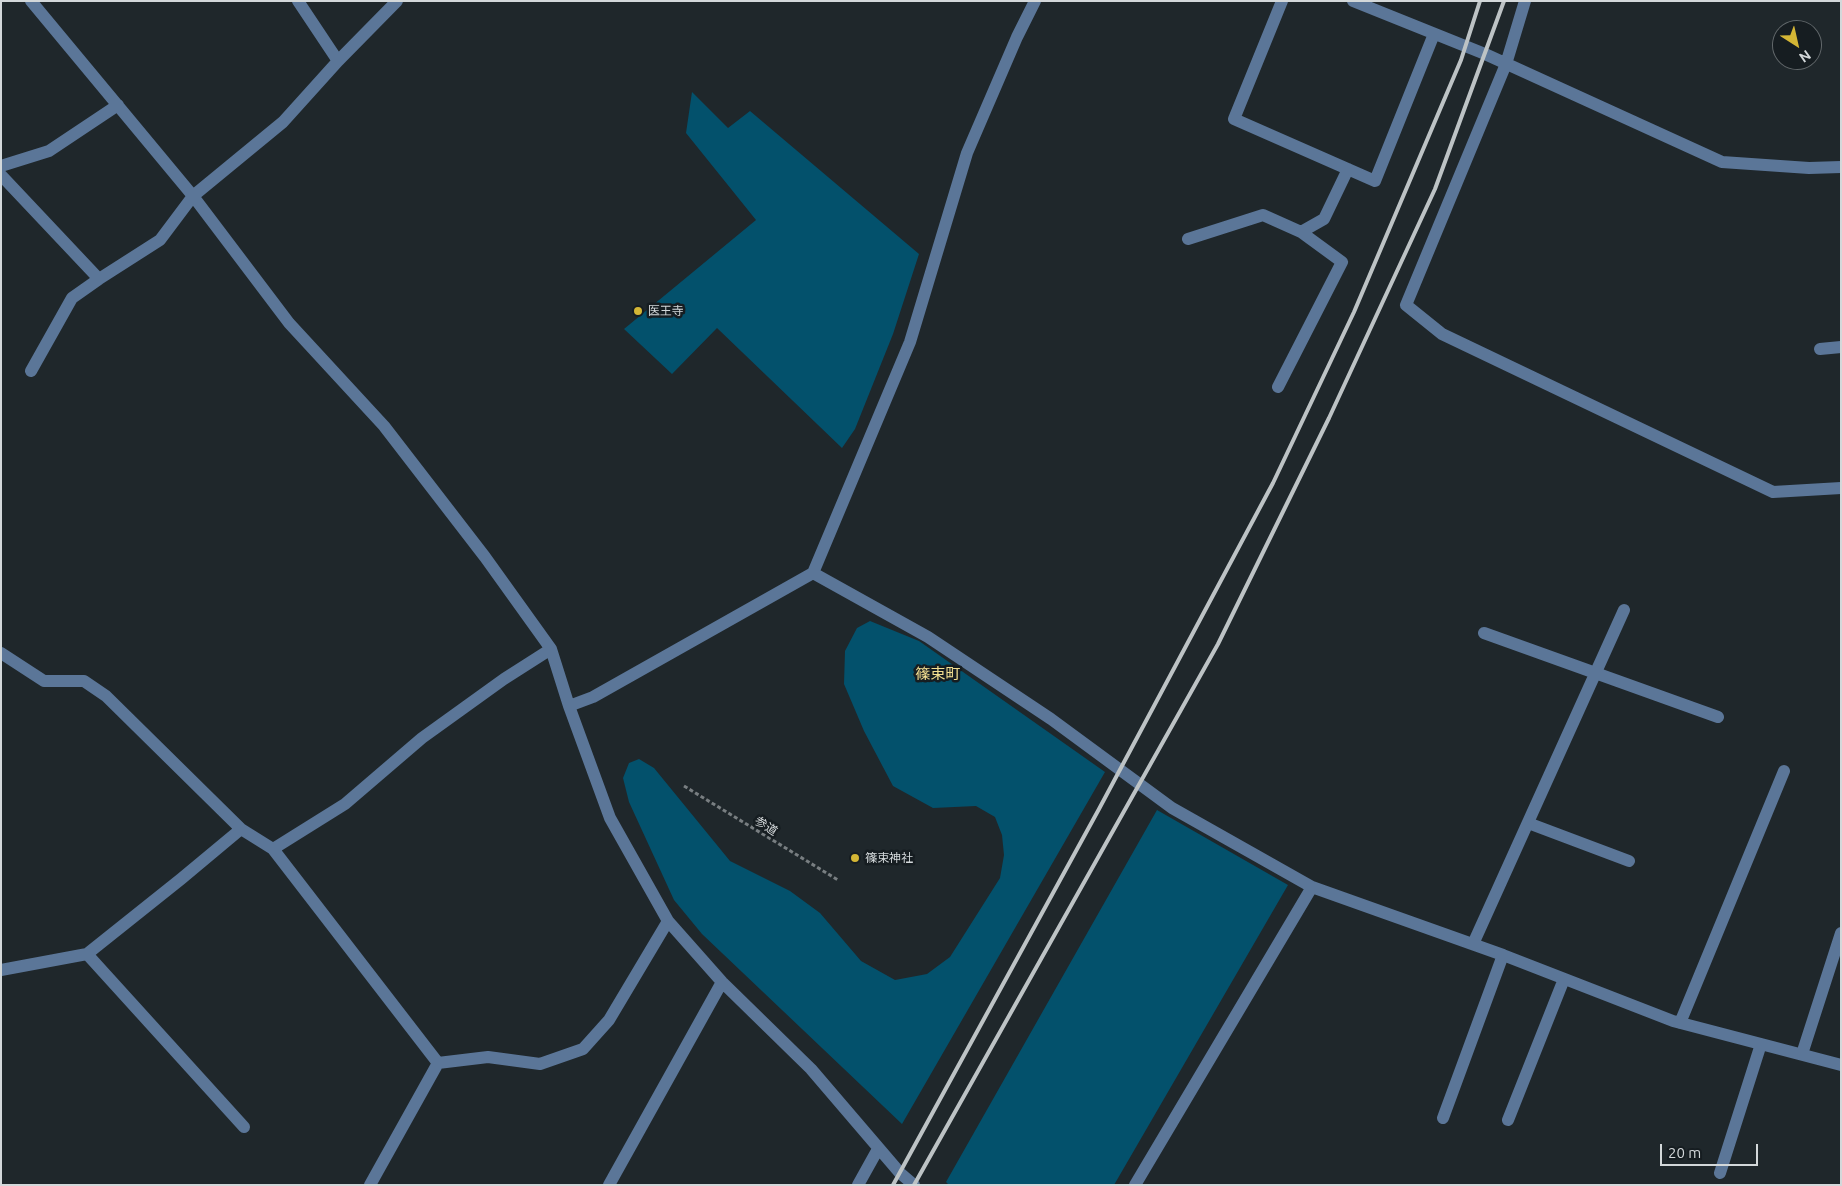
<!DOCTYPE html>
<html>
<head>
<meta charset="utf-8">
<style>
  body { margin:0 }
  #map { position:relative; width:1842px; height:1186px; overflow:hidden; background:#1f272b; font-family:Ubuntu,sans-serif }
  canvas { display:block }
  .frame { position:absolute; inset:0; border:2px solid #d3d8da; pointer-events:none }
  .north { position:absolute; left:1772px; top:20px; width:50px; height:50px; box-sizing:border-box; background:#161d21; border:1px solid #62686b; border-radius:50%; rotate:145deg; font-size:14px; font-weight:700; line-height:20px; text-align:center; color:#d3d8da }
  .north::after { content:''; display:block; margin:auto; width:18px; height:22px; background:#d4b635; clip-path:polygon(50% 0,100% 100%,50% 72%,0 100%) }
  .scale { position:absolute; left:1660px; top:1144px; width:98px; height:22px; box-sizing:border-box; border:2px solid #d3d8da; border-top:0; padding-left:6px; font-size:15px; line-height:18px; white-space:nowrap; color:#d3d8da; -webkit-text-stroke:4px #161d21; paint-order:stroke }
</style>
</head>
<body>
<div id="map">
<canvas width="1842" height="1186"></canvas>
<div class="frame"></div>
<div class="north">N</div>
<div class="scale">20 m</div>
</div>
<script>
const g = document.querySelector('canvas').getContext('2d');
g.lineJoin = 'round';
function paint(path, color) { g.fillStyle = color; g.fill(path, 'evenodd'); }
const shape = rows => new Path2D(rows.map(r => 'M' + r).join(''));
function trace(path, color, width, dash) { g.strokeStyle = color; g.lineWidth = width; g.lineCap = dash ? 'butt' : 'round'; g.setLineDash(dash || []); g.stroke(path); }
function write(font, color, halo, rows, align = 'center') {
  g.font = font + ' Ubuntu,"Noto Sans JP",sans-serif'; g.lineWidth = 5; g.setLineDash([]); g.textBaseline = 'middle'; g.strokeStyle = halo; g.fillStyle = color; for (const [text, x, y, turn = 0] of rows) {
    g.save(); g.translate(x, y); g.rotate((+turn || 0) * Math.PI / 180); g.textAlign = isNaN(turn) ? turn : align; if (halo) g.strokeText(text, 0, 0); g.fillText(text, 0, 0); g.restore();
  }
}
paint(shape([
  [692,92,728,128,750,111,919,254,893,334,855,429,842,448,717,328,672,374,624,329,756,220,686,133],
  [870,621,919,641,1105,772,902,1124,702,934,674,900,629,802,623,778,629,763,639,759,654,768,730,861,790,891,820,913,861,961,895,980,927,974,950,957,1000,878,1004,855,1002,835,995,817,976,806,933,808,893,786,864,731,844,684,845,651,857,628],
  [1157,810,1288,885,1114,1185,949,1185,946,1182]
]), '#03516c');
trace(shape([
  [684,786,838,880]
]), '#787e81', 3, [4, 2.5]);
trace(shape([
  [31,1,193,196,289,323,384,426,485,557,551,649,569,706,610,818,668,921,722,982,811,1069,900,1173,914,1185],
  [298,1,338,61],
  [1282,1,1234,119,1375,181,1434,34],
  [1353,1,1485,54,1722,162,1809,168,1841,167],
  [1525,1,1506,64,1406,305,1442,334,1773,492,1841,488],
  [1,166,49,151,118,105],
  [1,175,99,279,160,240,193,196,283,122,338,61,397,1],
  [1188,239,1263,215,1301,232,1324,219,1348,169],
  [1820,349,1841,347],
  [31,371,72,298,99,279],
  [1278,387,1342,262,1301,232],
  [813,573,928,637,1051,719,1172,808,1312,887,1503,955,1673,1021,1841,1065],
  [1484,633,1718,717],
  [1,653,44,681,84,681,106,696,241,829,273,849,438,1063],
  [569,706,593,697,813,573,910,342,967,153,1017,37,1035,1],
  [1528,823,1629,861],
  [273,849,345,804,422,738,504,679,551,649],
  [1473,944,1624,610],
  [87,954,244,1127],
  [1,970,87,954,181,879,241,829],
  [1680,1023,1784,771],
  [1802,1054,1841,933],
  [438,1063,488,1057,540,1064,583,1049,609,1020,668,921],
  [1443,1118,1503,955],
  [1508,1120,1564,979],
  [1720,1173,1761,1044],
  [370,1185,438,1063],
  [609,1185,722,982],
  [858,1185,878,1149],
  [1135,1185,1312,887]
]), '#5b7698', 12);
trace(shape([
  [893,1185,1099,809,1273,483,1354,312,1461,60,1480,1],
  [914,1185,1218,644,1329,418,1435,189,1504,1]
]), '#bdc3c5', 4);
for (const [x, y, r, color] of [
  [638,311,5,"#d4b635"],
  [855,858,5,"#d4b635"]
]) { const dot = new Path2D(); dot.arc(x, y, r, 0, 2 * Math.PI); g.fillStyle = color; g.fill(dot); trace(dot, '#161d21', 2); }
write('12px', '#d3d8da', '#161d21', [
  ["医王寺",648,311],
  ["篠束神社",865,858]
], 'left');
write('12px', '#d3d8da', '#161d21', [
  ["参道",766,826,32]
]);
write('15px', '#f4e092', '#161d21', [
  ["篠束町",938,674]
]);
</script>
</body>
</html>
